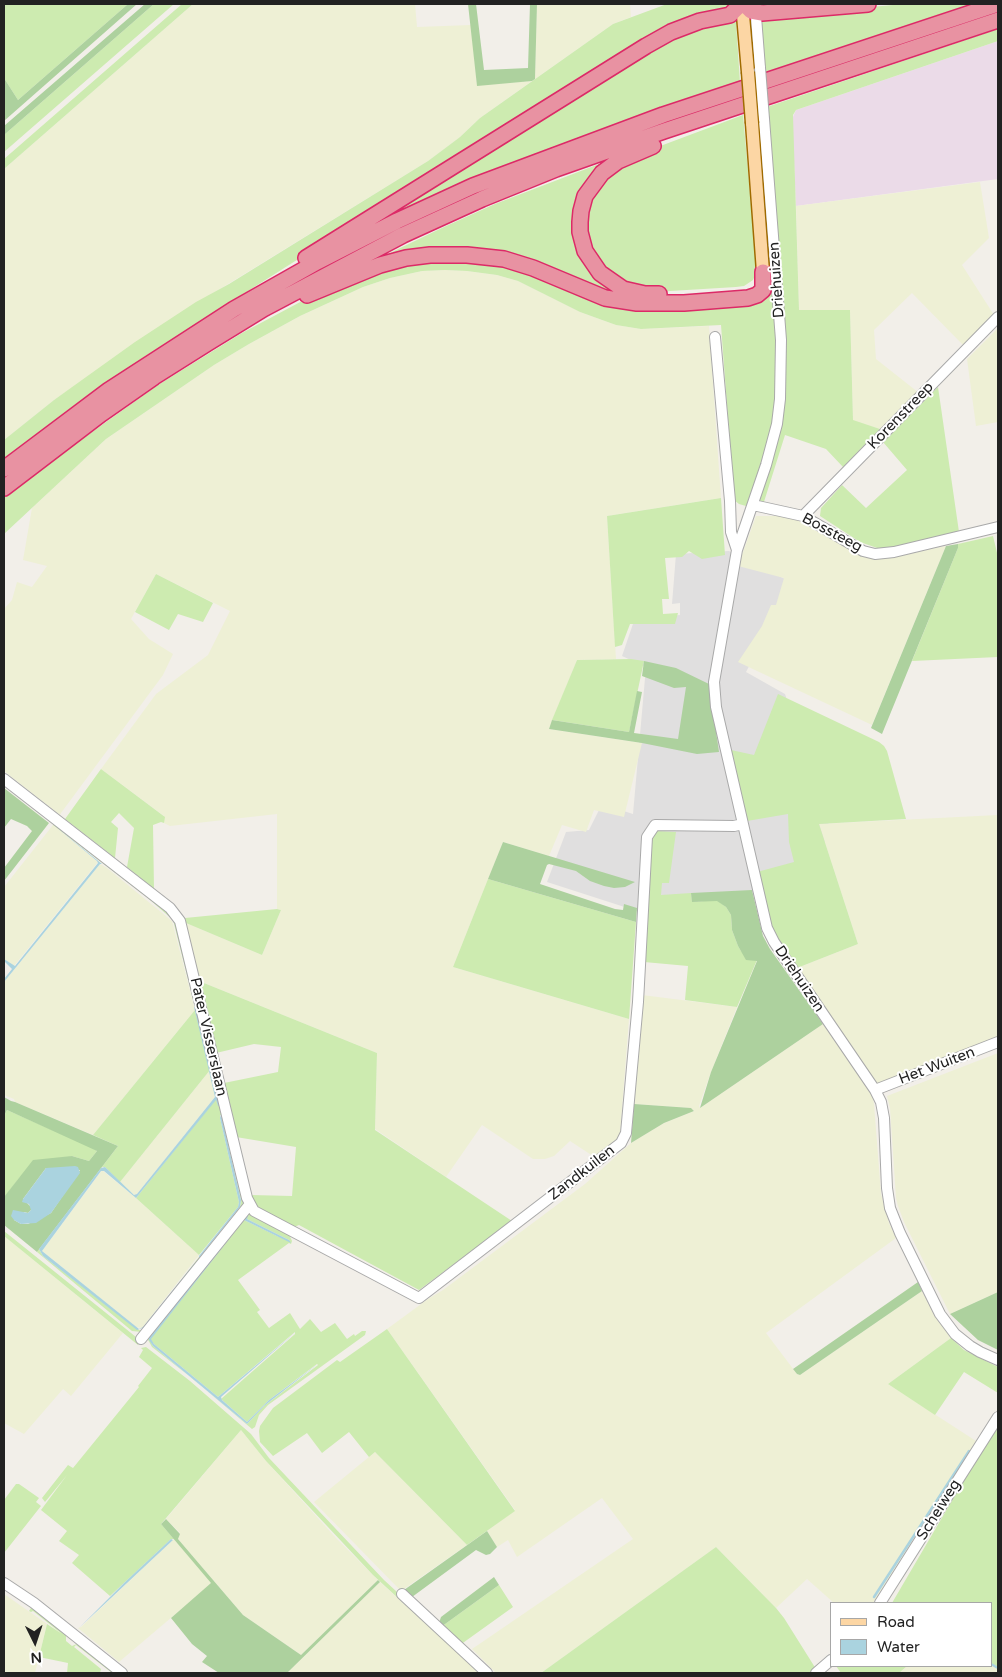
<!DOCTYPE html>
<html>
<head>
<meta charset="utf-8">
<style>
  body { margin:0 }
  #map { position:relative; width:1002px; height:1677px; overflow:hidden; background:#f2efe9; font-family:"Varela Round",sans-serif }
  canvas { display:block }
  .frame { position:absolute; inset:0; border:5px solid #222; pointer-events:none }
  .legend { position:absolute; left:830px; top:1602px; width:162px; height:65px; box-sizing:border-box; background:#fff; border:1px solid #a7a7a7; margin:0; padding:6px 9px; list-style:none; font-size:15px; color:#222 }
  .legend li { display:flex; align-items:center; gap:10px; height:25px }
  .legend b { width:25px; border:1px solid #a7a7a7 }
  .north { position:absolute; left:10px; top:1617px; width:50px; height:50px; -webkit-text-stroke:4px #fff; paint-order:stroke; rotate:176deg; font-size:14px; font-weight:700; line-height:20px; text-align:center; color:#222 }
  .north::after { content:''; display:block; margin:auto; width:18px; height:22px; background:#222; clip-path:polygon(50% 0,100% 100%,50% 72%,0 100%) }
</style>
</head>
<body>
<div id="map">
<canvas width="1002" height="1677"></canvas>
<div class="frame"></div>
<ul class="legend">
<li><b style="height:6px;background:#fcd6a4"></b>Road</li>
<li><b style="height:14px;background:#aad3df"></b>Water</li>
</ul>
<div class="north">N</div>
</div>
<script>
const g = document.querySelector('canvas').getContext('2d');
g.lineJoin = 'round';
function paint(path, color) { g.fillStyle = color; g.fill(path, 'evenodd'); }
const shape = rows => new Path2D(rows.map(r => 'M' + r).join(''));
function trace(path, color, width, dash) { g.strokeStyle = color; g.lineWidth = width; g.lineCap = dash ? 'butt' : 'round'; g.setLineDash(dash || []); g.stroke(path); }
function write(font, color, halo, rows, align = 'center') {
  g.font = font + ' "Varela Round",sans-serif'; g.lineWidth = 4; g.setLineDash([]); g.textBaseline = 'middle'; g.strokeStyle = halo; g.fillStyle = color; for (const [text, x, y, turn = 0] of rows) {
    g.save(); g.translate(x, y); g.rotate((+turn || 0) * Math.PI / 180); g.textAlign = isNaN(turn) ? turn : align; if (halo) g.strokeText(text, 0, 0); g.fillText(text, 0, 0); g.restore();
  }
}
paint(shape([
  [729,551,793,583,746,672,785,694,833,837,753,892,640,912,547,882,566,832,589,830,602,804,633,814,646,667,622,656,635,618,680,615,680,603,672,604,676,554]
]), '#e0dfdf');
paint(shape([
  [998,41,998,179,796,206,792,119,796,110]
]), '#ebdbe8');
paint(shape([
  [193,4,415,4,417,27,471,25,477,85,532,81,480,118,460,137,428,161,215,292,54,400,4,440,4,169],
  [537,4,630,4,631,17,613,24,535,79],
  [980,182,989,238,962,265,994,315,964,346,912,293,874,330,876,359,919,393,880,429,853,421,850,310,799,311,796,206],
  [445,270,467,271,497,275,518,281,580,312,616,325,641,329,709,326,721,498,607,516,616,659,577,660,549,729,642,743,624,817,594,810,586,832,562,825,549,856,503,842,453,967,629,1019,620,1134,618,1140,596,1158,570,1141,554,1156,545,1159,533,1159,482,1125,446,1177,375,1129,377,1053,199,981,186,923,262,955,281,910,277,909,277,814,170,826,164,823,164,816,101,769,156,694,208,655,230,611,156,574,131,619,149,639,173,654,163,675,61,813,60,815,4,771,4,609,12,600,17,582,32,587,47,566,23,560,32,508,106,439,214,365,249,344,300,316,363,287,390,278,422,271],
  [998,328,998,422,976,426,967,359],
  [756,516,779,516,795,519,860,554,874,559,894,557,946,546,872,725,738,662,762,626,771,605,776,605,784,578,738,566],
  [998,815,998,1037,877,1085,797,968,858,944,819,824],
  [53,825,98,862,14,966,4,959,4,887],
  [100,864,107,868,172,921,195,1010,93,1135,15,1102,14,1099,4,1095,4,982],
  [642,995,737,1007,711,1072,699,1106,700,1108,823,1024,872,1094,874,1104,881,1194,889,1223,896,1238,766,1333,797,1374,800,1375,922,1291,934,1315,951,1338,888,1384,976,1441,873,1603,834,1603,807,1579,776,1608,716,1547,541,1673,496,1673,472,1649,633,1539,602,1498,517,1557,508,1540,497,1547,487,1531,515,1510,387,1329,428,1299,443,1290,585,1184,631,1143,664,1123,694,1111,691,1108,634,1104],
  [998,1053,998,1292,950,1314,904,1222,898,1206,896,1198,890,1108,887,1096],
  [210,1070,215,1097,137,1194,134,1195,120,1182],
  [102,1170,136,1198,199,1255,142,1328,136,1327,42,1251],
  [4,1236,123,1333,71,1396,63,1389,24,1434,4,1423],
  [241,1430,266,1461,336,1538,378,1580,301,1655,243,1615,178,1539,180,1533,166,1519],
  [375,1452,467,1545,401,1591,314,1502],
  [174,1539,212,1583,119,1662,78,1628,81,1627],
  [380,1582,478,1672,287,1673],
  [4,1594,47,1624,35,1673,4,1673],
  [991,1663,998,1667,998,1673,899,1673,907,1666,991,1666]
]), '#eef0d5');
paint(shape([
  [4,4,128,4,18,100,4,78],
  [154,4,174,4,4,152,4,135],
  [182,4,193,4,4,169,4,159],
  [667,4,735,4,729,8,697,15,322,244,144,357,75,405,4,459,4,440,54,400,135,342,196,302,229,284,428,161,460,137,480,118,613,24],
  [904,4,975,4,765,75,760,17],
  [729,21,736,22,740,83,593,133,526,158,458,186,365,229,666,38],
  [998,29,998,41,796,110,793,115,799,310,850,310,853,420,880,429,843,467,826,449,785,435,763,505,760,502,759,497,785,384,786,359,785,320,767,107],
  [743,115,757,271,753,280,744,286,736,287,654,292,608,276,585,239,590,193,600,180,655,148],
  [625,154,608,164,576,231,627,299,483,253,344,275,444,227,495,204],
  [411,261,494,261,585,293,761,300,768,295,770,288,773,288,780,377,775,420,754,491,746,506,739,504,734,500,721,325,641,329,616,325,580,312,518,281,497,275,467,271,445,270,422,271,390,278,363,287,300,316,249,344,214,365,106,439,4,534,4,498,71,447,158,385,242,333,304,300],
  [938,387,959,532,899,547,880,549,860,542,820,516,821,508,842,485,866,508,907,470,883,442],
  [721,498,725,555,702,559,689,551,682,557,665,558,669,599,662,599,663,614,678,613,675,624,630,624,622,645,615,647,607,516],
  [993,536,998,557,998,657,912,661,958,548,958,544],
  [156,574,213,603,203,622,178,614,169,630,135,612],
  [631,659,644,661,629,732,552,720,577,660],
  [778,694,879,742,884,746,887,751,906,819,819,824,858,944,797,968,773,934,757,872,794,862,789,842,788,814,747,821,731,750,754,755],
  [101,769,165,817,164,823,161,822,153,825,154,889,127,867,134,828,119,813,111,822,118,828,115,858,65,819],
  [54,824,174,915,246,1202,142,1332,132,1331,37,1252,39,1249,43,1256,139,1330,142,1330,199,1257,202,1256,240,1207,241,1200,222,1115,220,1115,220,1118,239,1202,238,1207,199,1255,136,1198,216,1099,218,1107,195,1007,173,920,149,899,53,825],
  [656,831,676,832,669,883,662,883,661,895,691,893,692,902,717,900,726,907,731,915,732,930,738,946,741,951,757,960,737,1007,685,1000,688,966,644,962,651,835],
  [488,879,636,922,629,1019,453,967],
  [277,909,281,910,262,955,186,923,185,918],
  [199,981,377,1053,375,1130,512,1221,419,1290,299,1225,294,1227,253,1205,251,1195,292,1196,296,1147,236,1137,224,1083,278,1072,281,1047,254,1044,216,1053],
  [195,1010,210,1070,120,1182,105,1167,102,1167,118,1146,93,1135],
  [7,1110,93,1148,97,1151,89,1161,72,1156,20,1177,4,1198,4,1116],
  [247,1211,288,1232,292,1241,291,1244,289,1243,238,1280,260,1310,257,1312,269,1328,290,1313,300,1329,310,1319,321,1332,335,1323,347,1339,354,1334,355,1336,362,1331,366,1331,365,1335,268,1405,259,1415,255,1427,252,1429,193,1379,152,1347,147,1338],
  [247,1215,247,1219,291,1241,277,1236,244,1220,150,1339,154,1344,218,1397,295,1332,295,1334,221,1399,247,1422,269,1400,317,1364,318,1365,264,1406,247,1424,153,1346,149,1338],
  [4,1231,136,1337,139,1342,138,1345,4,1236],
  [387,1329,515,1511,467,1545,375,1452,369,1457,349,1432,322,1453,307,1433,273,1456,260,1442,259,1431,260,1426,273,1408,337,1360,340,1362],
  [951,1338,964,1350,998,1367,998,1393,964,1372,935,1415,888,1384],
  [146,1347,190,1381,251,1434,269,1458,384,1580,485,1673,479,1673,373,1575,266,1461,241,1430,161,1524,174,1539,171,1539,110,1596,72,1563,79,1555,59,1541,67,1531,41,1510,67,1475,45,1502,42,1498,68,1465,73,1468,139,1387,138,1386,152,1368,139,1357,143,1350,141,1348],
  [998,1426,998,1667,991,1663,991,1603,892,1603,974,1463],
  [16,1484,19,1484,39,1498,36,1502,41,1506,4,1553,4,1500],
  [716,1547,776,1608,784,1618,816,1669,810,1673,541,1673],
  [499,1585,513,1607,460,1645,441,1627],
  [31,1608,34,1608,66,1632,66,1641,72,1646,79,1643,117,1673,112,1673,76,1645,74,1647,101,1669,100,1673,67,1673,68,1663,39,1657,47,1624,62,1634,33,1611,31,1612,29,1611],
  [836,1666,907,1666,899,1673,841,1673]
]), '#cdebb0');
paint(shape([
  [128,4,137,4,4,121,4,101,5,99,4,97,4,78,18,100],
  [145,4,154,4,4,135,4,126],
  [468,4,476,4,484,70,528,68,530,4,537,4,535,79,532,81,477,86],
  [958,544,958,548,882,734,871,728,946,546],
  [644,661,676,668,709,684,719,752,697,754,642,743,549,729,552,720,629,732,637,691,642,692,634,733,678,739,686,687,674,688,642,676],
  [4,788,49,823,4,881,4,868,32,831,27,826,11,819,4,828],
  [503,842,635,882,625,887,614,888,604,886,590,881,576,871,549,864,547,865,540,884,615,909,623,910,624,904,637,908,636,922,488,879],
  [752,890,763,936,770,949,823,1024,700,1108,711,1072,757,961,746,960,738,946,732,930,731,915,726,907,717,901,692,902,691,893],
  [4,1097,11,1101,15,1102,118,1146,37,1252,4,1225,4,1197,33,1160,72,1156,89,1161,97,1151,7,1110,4,1116],
  [46,1168,80,1170,51,1213,28,1224,21,1224,14,1220,24,1212,28,1213,31,1210,31,1207,23,1199],
  [634,1104,691,1108,694,1111,664,1123,631,1143],
  [918,1282,922,1291,800,1375,797,1374,793,1369],
  [998,1292,998,1350,978,1340,950,1314],
  [166,1519,180,1534,178,1539,243,1615,301,1655,378,1580,380,1582,287,1673,219,1673,202,1662,207,1656,192,1644,171,1618,211,1583,161,1524],
  [487,1531,497,1547,490,1554,486,1555,476,1550,412,1597,404,1590],
  [494,1577,499,1585,441,1627,439,1623,441,1617]
]), '#add19e');
paint(shape([
  [56,827,102,864,100,864,4,982,4,979,12,969,4,961,4,959,15,966,98,863,97,861],
  [194,1007,196,1008,219,1106,218,1106,216,1100,136,1198,104,1171,101,1171,42,1251,139,1329,143,1327,194,1264,196,1263,145,1327,137,1330,43,1256,39,1249,101,1168,105,1167,134,1195,137,1194,215,1097],
  [221,1114,241,1200,240,1207,199,1258,199,1256,238,1207,239,1202,220,1118],
  [75,1166,78,1167,80,1173,51,1213,36,1223,21,1224,14,1220,11,1216,13,1210,28,1213,31,1210,29,1204,22,1202,23,1199,46,1168],
  [246,1215,248,1216,247,1219,289,1240,291,1243,244,1220,151,1339,154,1344,218,1397,296,1332,221,1397,222,1400,247,1422,269,1400,318,1364,264,1406,247,1424,153,1346,149,1340,149,1337],
  [171,1539,173,1540,80,1627,125,1582]
]), '#aad3df');
trace(shape([
  [874,1597,969,1451],
  [991,1664,998,1668]
]), '#aad3df', 2.5);
const minor = shape([
  [755,4,760,68],
  [764,119,781,340,780,399,777,424,766,465,737,550,714,682,716,707,767,928,774,942,875,1090,881,1102,884,1118,887,1188,890,1208,900,1233,940,1314,955,1334,970,1346,980,1352,998,1360],
  [715,337,730,501,731,532,737,550],
  [753,505,803,516,863,551,875,554,894,552,998,527],
  [803,516,998,317],
  [4,779,170,908,180,921,247,1198,254,1211,419,1298,621,1143,626,1133,638,1002,647,837,655,825,734,826,743,824],
  [875,1090,998,1042],
  [141,1339,250,1204],
  [4,1583,34,1603,122,1673],
  [402,1594,487,1673],
  [880,1603,998,1417],
  [816,1673,831,1660]
]);
const major = shape([
  [742,4,748,72],
  [752,123,763,272]
]);
const highway = shape([
  [744,4,751,11,762,13,868,4],
  [653,146,618,161,602,173,585,196,581,211,580,222,580,232,585,251,600,273,623,289,645,294,659,294],
  [306,258,646,46,671,32,700,21,730,15,737,8,739,4],
  [307,295,380,265,406,258,430,255,467,255,504,259,533,268,605,298,637,303,684,303,748,298,757,295,763,290,763,272],
  [4,469,109,390,234,309,317,262,397,221,473,186,663,115,998,4],
  [4,488,101,414,154,377,208,343,263,309,403,235,482,199,556,169,664,131,998,20]
]);
trace(minor, '#a9a9a9', 12);
trace(major, '#a06b00', 15);
trace(highway, '#dc2a67', 18);
trace(minor, '#fff', 10);
trace(major, '#fcd6a4', 12);
trace(highway, '#e892a2', 15);
const minorBridge = shape([
  [760,68,764,119]
]);
const majorBridge = shape([
  [748,72,752,123]
]);
trace(minorBridge, '#a9a9a9', 12, []);
trace(majorBridge, '#a06b00', 15, []);
trace(minorBridge, '#fff', 10);
trace(majorBridge, '#fcd6a4', 12);
write('15px', '#222', '#fff', [
  ["Driehuizen",777,280,-94],
  ["Korenstreep",901,416,-46],
  ["Bossteeg",832,533,28],
  ["Driehuizen",799,979,56],
  ["Pater Visserslaan",208,1037,77],
  ["Het Wuiten",937,1066,-21],
  ["Zandkuilen",582,1173,-38],
  ["Scheiweg",939,1510,-58]
]);
</script>
</body>
</html>
